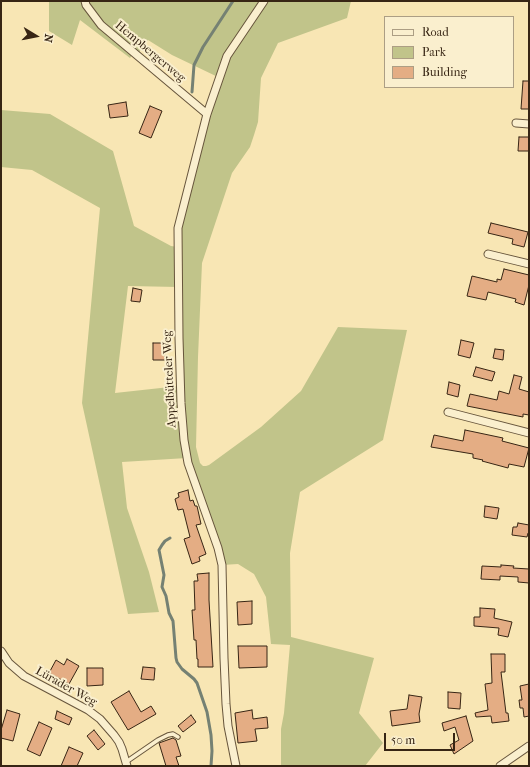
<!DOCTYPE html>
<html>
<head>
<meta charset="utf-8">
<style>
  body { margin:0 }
  #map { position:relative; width:530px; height:767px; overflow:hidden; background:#f8e6b4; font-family:"IM FELL French Canon",serif }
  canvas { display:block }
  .frame { position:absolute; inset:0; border:2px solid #372514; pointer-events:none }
  .legend { position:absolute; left:384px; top:16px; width:130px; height:72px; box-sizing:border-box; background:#faefce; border:1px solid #ac9e84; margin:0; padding:5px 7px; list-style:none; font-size:12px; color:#372514 }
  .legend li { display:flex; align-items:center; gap:8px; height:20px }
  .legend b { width:20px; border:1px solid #ac9e84 }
  .north { position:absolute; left:16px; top:16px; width:40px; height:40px; -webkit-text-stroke:3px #faefce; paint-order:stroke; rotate:100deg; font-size:11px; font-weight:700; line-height:16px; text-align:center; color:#372514 }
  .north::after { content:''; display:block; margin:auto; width:14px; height:18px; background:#372514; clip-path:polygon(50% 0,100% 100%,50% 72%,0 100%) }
  .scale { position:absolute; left:384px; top:733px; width:71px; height:18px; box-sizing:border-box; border:2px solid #372514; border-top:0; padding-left:5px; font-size:12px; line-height:14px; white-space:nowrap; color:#372514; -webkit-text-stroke:3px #faefce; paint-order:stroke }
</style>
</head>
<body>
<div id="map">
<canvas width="530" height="767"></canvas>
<div class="frame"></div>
<ul class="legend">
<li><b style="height:5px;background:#faefce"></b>Road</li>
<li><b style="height:11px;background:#c1c48a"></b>Park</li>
<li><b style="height:11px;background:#e4ad84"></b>Building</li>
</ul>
<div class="north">N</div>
<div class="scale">50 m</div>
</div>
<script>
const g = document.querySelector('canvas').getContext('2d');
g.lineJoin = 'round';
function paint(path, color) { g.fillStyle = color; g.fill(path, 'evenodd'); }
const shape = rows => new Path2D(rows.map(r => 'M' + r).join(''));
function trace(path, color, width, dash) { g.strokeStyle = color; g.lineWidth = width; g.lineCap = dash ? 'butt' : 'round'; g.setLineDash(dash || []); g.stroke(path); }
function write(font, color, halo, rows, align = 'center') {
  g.font = font + ' "IM FELL French Canon",serif'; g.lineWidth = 4; g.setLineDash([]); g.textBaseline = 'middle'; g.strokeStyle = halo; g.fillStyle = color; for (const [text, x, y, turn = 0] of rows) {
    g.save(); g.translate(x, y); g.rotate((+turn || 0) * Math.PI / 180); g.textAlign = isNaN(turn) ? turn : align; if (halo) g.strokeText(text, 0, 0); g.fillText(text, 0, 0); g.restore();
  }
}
paint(shape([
  [49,1,351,1,347,18,278,43,261,78,258,122,254,135,250,147,232,173,202,263,198,357,196,447,200,463,203,466,206,466,209,465,261,427,301,391,338,327,407,330,383,440,300,492,290,553,291,637,374,658,359,713,383,743,365,766,281,766,281,729,284,713,290,645,271,644,266,597,254,574,238,564,222,565,187,458,122,462,127,508,149,572,159,612,128,614,82,403,100,208,32,170,1,167,1,110,50,114,113,151,134,226,171,246,178,247,178,228,220,78,172,55,148,40,137,55,134,53,130,58,80,20,72,45,49,31],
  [128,286,178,287,179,386,115,393]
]), '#c1c48a');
trace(shape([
  [192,92,194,65,203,47,233,1],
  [170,538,165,541,162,545,159,550,164,575,162,587,166,596,169,613,173,621,176,658,177,662,182,669,194,679,197,683,207,712,211,735,212,751,211,766]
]), '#758173', 3);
const building = shape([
  [523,81,529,81,529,109,521,109,523,81],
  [126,102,128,116,110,118,108,105,126,102],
  [150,106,162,111,151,138,139,133,150,106],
  [519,137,529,137,529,151,518,151,519,137],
  [491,223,528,232,524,247,512,244,513,239,488,233,491,223],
  [504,269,529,275,529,285,524,305,515,302,516,299,488,292,486,300,467,296,472,276,497,282,497,279,501,280,504,269],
  [133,288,142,290,140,302,131,301,133,288],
  [461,340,474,343,470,358,458,355,461,340],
  [153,343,164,343,165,360,153,360,153,343],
  [495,349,504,350,503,360,493,358,495,349],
  [476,367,495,372,492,381,473,376,476,367],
  [514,375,522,377,519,389,529,392,529,415,523,414,523,417,467,406,470,394,497,400,499,391,509,394,514,375],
  [449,382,460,385,458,397,447,394,449,382],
  [465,430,503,438,502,441,529,448,524,467,509,464,508,468,482,461,483,460,473,458,473,454,431,447,434,435,463,441,465,430],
  [188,490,190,501,193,500,195,506,197,506,201,524,196,525,206,554,199,557,200,561,192,564,184,539,190,537,183,509,178,510,175,499,179,497,178,493,188,490],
  [485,506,499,508,497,519,484,517,485,506],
  [518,523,529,525,529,533,528,533,527,537,512,535,513,527,517,527,518,523],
  [501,565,514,566,513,568,529,569,529,583,518,582,518,577,500,576,500,580,481,579,482,566,501,567,501,565],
  [209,573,209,600,213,667,198,667,198,659,197,659,196,640,194,640,192,610,195,610,194,581,198,581,197,574,209,573],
  [252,601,252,624,238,625,237,602,252,601],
  [480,608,495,609,494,618,512,622,508,637,498,635,499,628,474,626,474,617,480,617,480,608],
  [238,646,267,646,267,667,239,668,238,646],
  [491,654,505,654,505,672,501,672,506,713,508,713,509,721,492,723,491,716,476,717,475,713,488,710,485,684,492,683,491,654],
  [67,659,79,666,69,684,49,673,56,660,64,665,67,659],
  [143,667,155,668,154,680,141,679,143,667],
  [87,668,103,668,103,685,87,686,87,668],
  [529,684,529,716,524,717,523,708,520,708,519,700,522,700,520,686,529,684],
  [129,691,141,712,151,706,156,714,128,730,111,702,129,691],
  [448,692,461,693,460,709,448,708,448,692],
  [409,695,422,697,419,714,420,722,392,726,390,711,407,709,409,695],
  [7,710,20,714,13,741,1,738,1,730,7,710],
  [252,710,253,719,267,717,268,728,255,729,257,741,238,743,235,713,252,710],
  [57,711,72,718,69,725,55,719,57,711],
  [191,715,196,722,183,732,178,726,191,715],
  [466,716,473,741,454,754,450,745,459,740,455,727,444,731,442,723,466,716],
  [39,722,52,728,40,756,27,750,39,722],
  [94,730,105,744,98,750,87,736,94,730],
  [173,738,176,740,181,756,176,757,179,766,166,766,159,743,173,738],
  [69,747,83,753,77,766,61,766,69,747]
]);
paint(building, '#e4ad84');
trace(building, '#372514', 1);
const service = shape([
  [126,762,158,740,168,735,173,734,178,737]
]);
const minor = shape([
  [85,1,86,5,101,25,207,114],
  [516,123,529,124],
  [488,254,529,264],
  [448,412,529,433],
  [1,651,9,663,24,676,88,710,100,719,114,735,119,742,122,749,127,766],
  [236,766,228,726,226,704,224,658,222,565,218,548,188,463,184,440,181,403,179,338,178,228,207,114,227,56,264,1],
  [500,766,529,746]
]);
trace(service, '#67553c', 5.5);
trace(minor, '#67553c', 9);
trace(service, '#faefce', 3.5);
trace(minor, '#faefce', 7);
write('12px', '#372514', '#faefce', [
  ["Hempbergerweg",150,52,40],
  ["Appelbütteler Weg",170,379,-93],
  ["Lürader Weg",66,687,29]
]);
</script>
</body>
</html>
